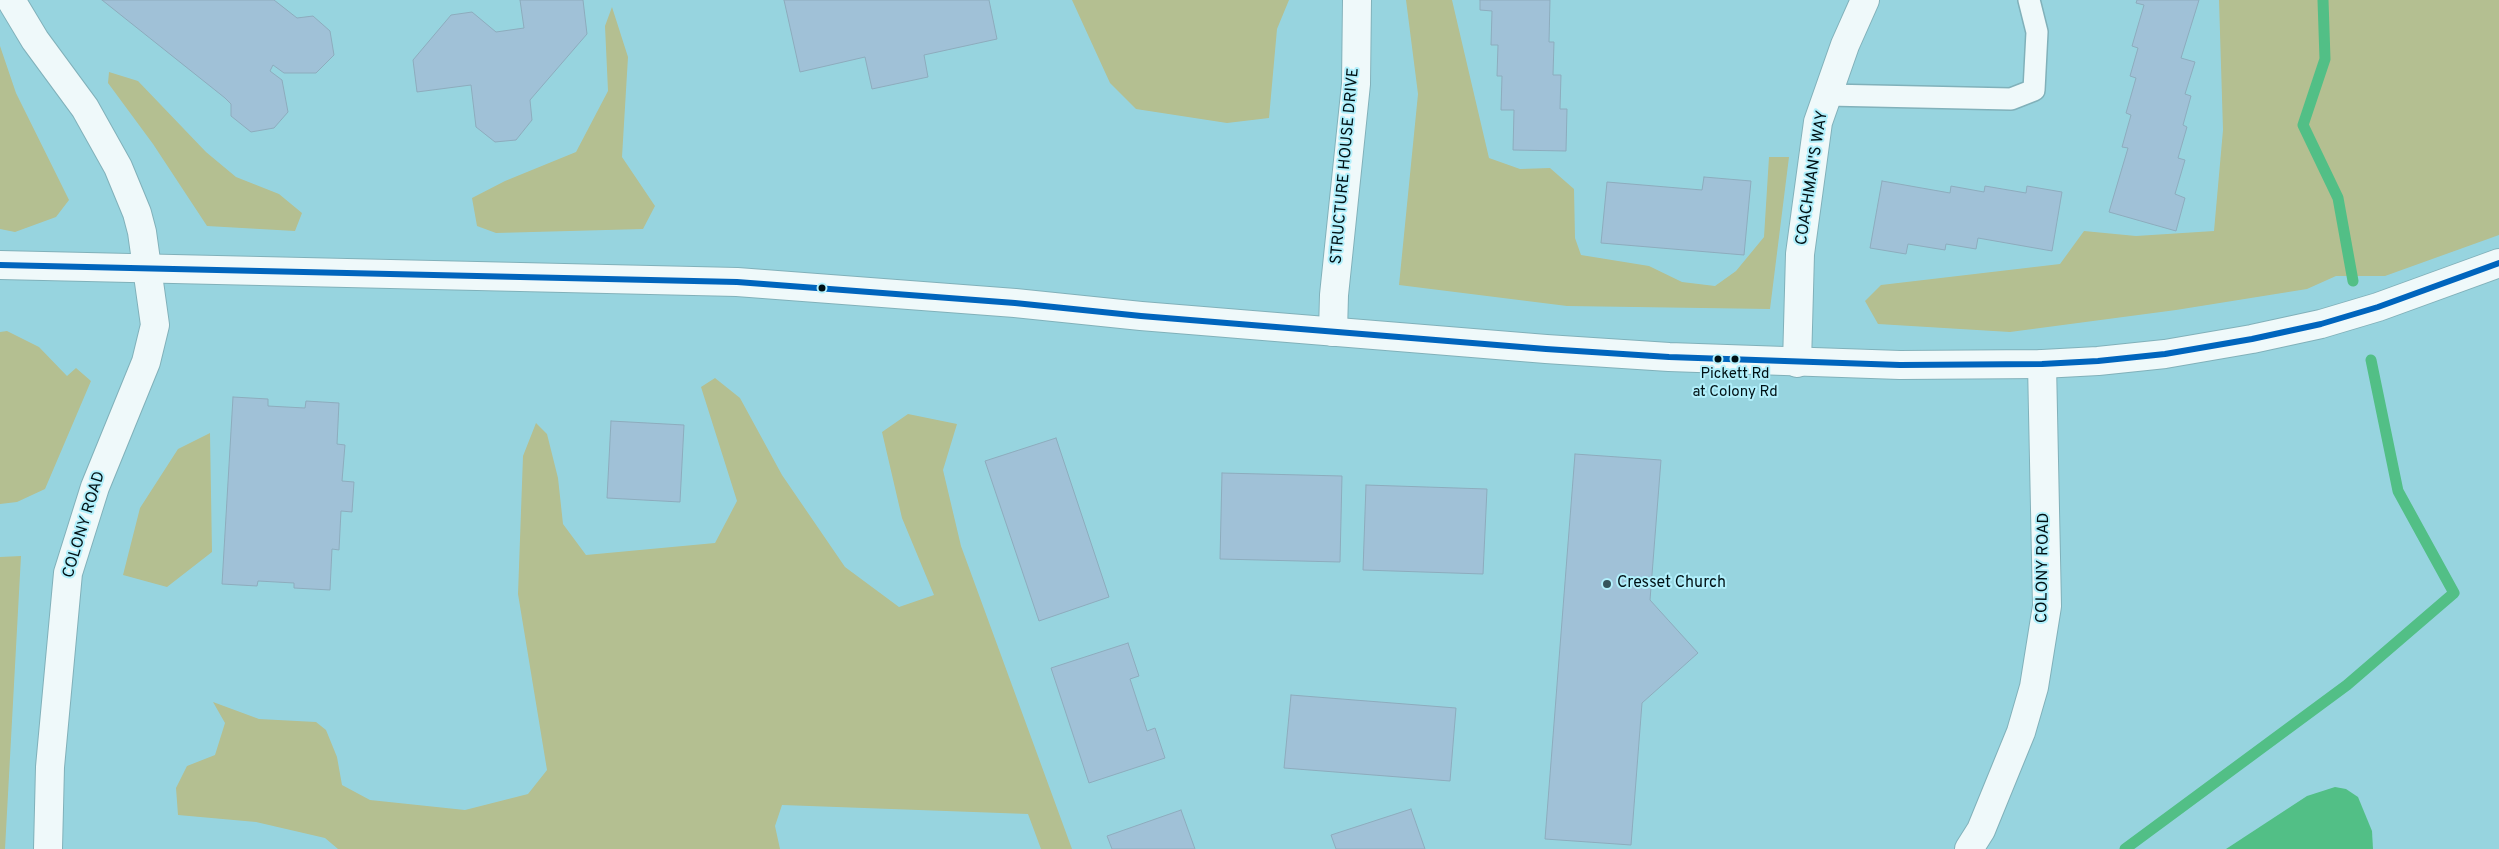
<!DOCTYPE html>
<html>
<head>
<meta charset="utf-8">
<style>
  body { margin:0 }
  canvas { display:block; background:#97d4df }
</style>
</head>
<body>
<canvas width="2499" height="849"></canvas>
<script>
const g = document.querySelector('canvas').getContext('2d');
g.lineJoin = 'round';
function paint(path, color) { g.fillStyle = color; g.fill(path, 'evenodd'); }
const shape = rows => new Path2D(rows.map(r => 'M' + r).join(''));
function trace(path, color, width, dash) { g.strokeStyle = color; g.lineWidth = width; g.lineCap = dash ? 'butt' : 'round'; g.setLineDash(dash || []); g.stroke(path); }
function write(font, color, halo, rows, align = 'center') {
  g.font = font + ' Overpass,sans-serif'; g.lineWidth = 4; g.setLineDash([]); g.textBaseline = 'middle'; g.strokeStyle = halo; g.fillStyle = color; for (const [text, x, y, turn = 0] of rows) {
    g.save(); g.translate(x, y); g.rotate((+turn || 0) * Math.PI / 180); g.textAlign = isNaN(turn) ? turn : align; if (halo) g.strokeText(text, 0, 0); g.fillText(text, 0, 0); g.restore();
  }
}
paint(shape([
  [1072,0,1289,0,1277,29,1269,118,1227,123,1136,109,1110,83],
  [1406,0,1452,0,1489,158,1520,169,1550,168,1574,189,1575,238,1581,255,1649,266,1682,282,1715,286,1736,271,1764,237,1769,157,1789,157,1770,309,1567,306,1399,285,1418,94],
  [2219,0,2499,0,2499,235,2385,276,2336,276,2307,289,2176,310,2010,332,1878,324,1865,301,1881,285,2060,264,2084,231,2136,236,2214,231,2223,130],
  [612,7,628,57,622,157,655,206,643,229,496,233,477,226,472,198,505,181,576,152,608,91,605,26],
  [0,46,16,93,69,200,56,217,15,232,0,229],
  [109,72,138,81,206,152,236,177,279,194,302,213,295,231,207,226,153,144,108,83],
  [7,331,39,347,67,376,76,368,91,381,45,489,17,502,0,504,0,332],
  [715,378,740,398,782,475,845,567,899,607,934,595,902,518,882,432,908,414,957,424,943,470,961,546,1072,849,1041,849,1028,814,782,805,775,826,780,849,338,849,325,838,256,822,178,815,176,788,187,766,215,755,225,723,213,702,259,719,316,722,326,730,337,757,342,785,370,800,465,810,528,794,547,770,518,594,523,456,536,423,547,434,558,478,563,524,586,555,715,543,737,501,701,387],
  [210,433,212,552,167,587,123,575,140,508,178,449],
  [21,556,5,849,0,849,0,557]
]), '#b4bf91');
paint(shape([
  [2335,787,2346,789,2358,797,2372,831,2373,849,2226,849,2307,796]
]), '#52bf86');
trace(shape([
  [2323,0,2325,59,2303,125,2338,198,2353,281],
  [2125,849,2347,685,2454,593,2398,491,2371,360]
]), '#52bf86', 11);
const building = shape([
  [102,0,274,0,297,18,313,16,330,31,334,55,316,73,284,73,273,65,270,71,282,80,288,112,274,128,251,132,231,116,231,104,225,98,102,0],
  [520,0,583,0,587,34,530,100,532,120,516,140,495,142,476,127,471,85,417,92,413,60,451,15,472,12,496,32,524,28,520,0],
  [784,0,989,0,997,39,924,55,928,77,872,89,865,57,800,72,784,0],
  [1480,0,1550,0,1549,42,1554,42,1553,75,1561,75,1560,109,1567,109,1566,151,1513,150,1514,110,1501,110,1502,76,1497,76,1498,45,1491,45,1492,11,1480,10,1480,0],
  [2137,0,2199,0,2181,58,2195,62,2185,94,2191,96,2183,125,2187,127,2178,158,2185,160,2175,194,2185,198,2176,231,2109,212,2128,148,2122,147,2131,115,2126,113,2136,78,2130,76,2138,48,2132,46,2144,5,2136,3,2137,0],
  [1704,177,1751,181,1744,255,1601,243,1607,182,1702,190,1704,177],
  [1882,181,1950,193,1951,186,1984,192,1985,186,2026,193,2027,186,2062,192,2052,251,1978,238,1976,249,1946,244,1945,250,1908,244,1906,254,1870,248,1882,181],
  [233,397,268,399,268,406,305,408,306,401,339,403,337,444,345,445,342,481,354,482,352,512,341,511,339,550,332,549,330,590,294,588,294,583,258,581,257,586,222,584,233,397],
  [611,421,684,425,680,502,607,498,611,421],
  [1056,438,1109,597,1039,621,985,461,1056,438],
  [1575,454,1661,460,1650,600,1698,653,1642,703,1631,845,1545,839,1575,454],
  [1222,473,1342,476,1340,562,1220,559,1222,473],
  [1366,485,1487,489,1483,574,1363,570,1366,485],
  [1128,643,1139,676,1130,679,1147,731,1155,728,1165,758,1089,783,1051,668,1128,643],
  [1291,695,1456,708,1450,781,1284,768,1291,695],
  [1411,809,1425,849,1336,849,1331,835,1411,809],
  [1181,810,1195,849,1112,849,1107,836,1181,810]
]);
paint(building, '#a0c1d7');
trace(building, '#8dacbd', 1);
const lane = shape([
  [1828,95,2011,99,2034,90,2037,32,2029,0]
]);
const street = shape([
  [11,0,35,40,85,108,118,167,137,213,142,232,155,325,146,362,95,487,68,573,50,767,48,849],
  [1333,332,1334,295,1356,84,1357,0],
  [1797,363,1800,254,1818,122,1845,45,1865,0],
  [1969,849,1981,830,2021,732,2034,687,2047,606,2042,364]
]);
const secondary = shape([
  [0,265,737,282,1015,303,1141,316,1546,349,1669,357,1900,365,2042,364,2098,361,2165,354,2252,339,2321,324,2378,307,2499,263]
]);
trace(lane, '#81b1ba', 24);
trace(street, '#81b1ba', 30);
trace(secondary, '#81b1ba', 30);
trace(lane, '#eff9fa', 21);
trace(street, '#eff9fa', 28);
trace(secondary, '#eff9fa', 28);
trace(shape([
  [0,265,737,282,1015,303,1141,316,1546,349,1669,357,1900,365,2042,364,2098,361,2165,354,2252,339,2321,324,2378,307,2499,263]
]), '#0065bd', 6);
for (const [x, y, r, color] of [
  [822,288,4.5,"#001115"],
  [1718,359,4.5,"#001115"],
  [1735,359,4.5,"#001115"],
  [1607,584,5,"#35555c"]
]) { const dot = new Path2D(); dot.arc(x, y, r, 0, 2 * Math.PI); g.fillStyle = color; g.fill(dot); trace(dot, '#b2f0fc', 2); }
write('15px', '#001115', '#b2f0fc', [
  ["Pickett Rd",1735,375],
  ["at Colony Rd",1735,393]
]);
write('16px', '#001115', '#b2f0fc', [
  ["STRUCTURE HOUSE DRIVE",1346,166,-85],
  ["COACHMAN'S WAY",1813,178,-81],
  ["COLONY ROAD",85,525,-73],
  ["COLONY ROAD",2044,568,-89]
]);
write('16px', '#001115', '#b2f0fc', [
  ["Cresset Church",1617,584]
], 'left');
</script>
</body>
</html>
